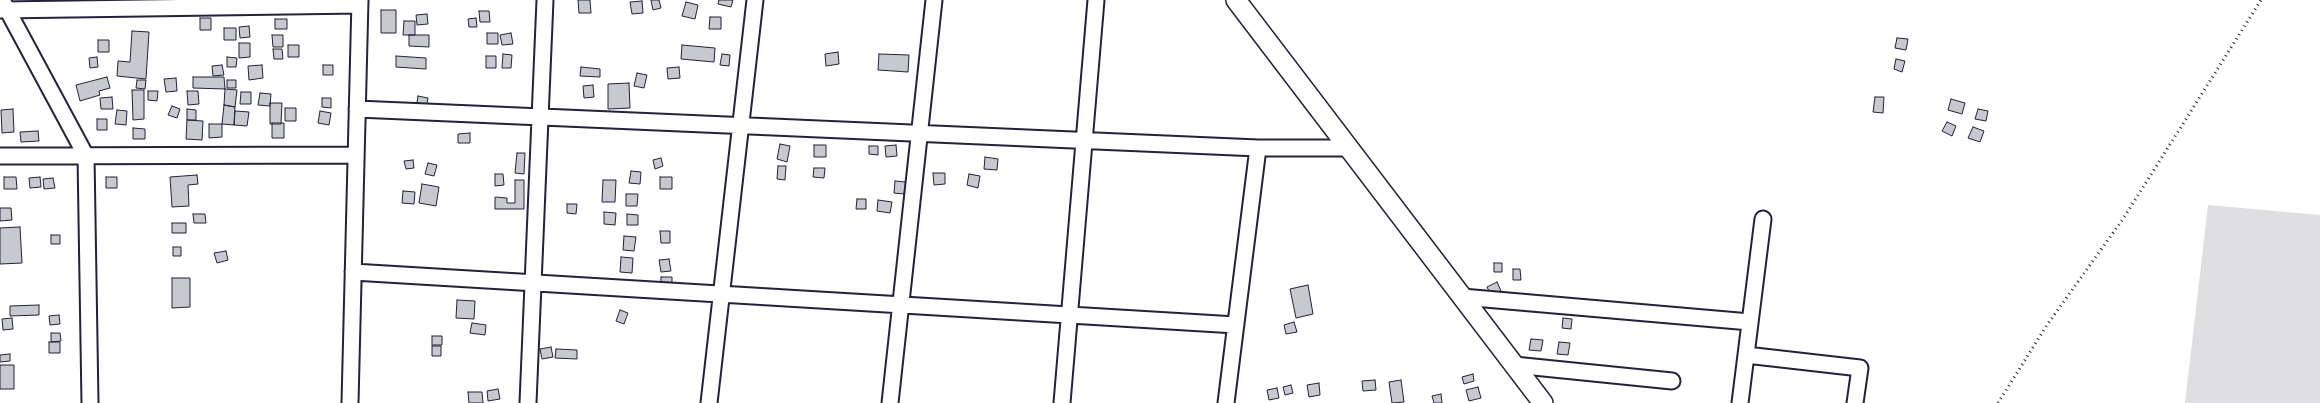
<!DOCTYPE html>
<html>
<head>
<meta charset="utf-8">
<style>
  body { margin:0 }
  canvas { display:block; background:#fff }
</style>
</head>
<body>
<canvas width="2320" height="403"></canvas>
<script>
const g = document.querySelector('canvas').getContext('2d');
g.lineJoin = 'round';
function paint(path, color) { g.fillStyle = color; g.fill(path, 'evenodd'); }
const shape = rows => new Path2D(rows.map(r => 'M' + r).join(''));
function trace(path, color, width, dash) { g.strokeStyle = color; g.lineWidth = width; g.lineCap = dash ? 'butt' : 'round'; g.setLineDash(dash || []); g.stroke(path); }
paint(shape([
  [2208,205,2320,215,2320,403,2185,403]
]), '#dfdfe2');
const building = shape([
  [578,0,590,0,591,13,579,13,578,0],
  [651,0,659,0,661,8,653,10,651,0],
  [719,0,733,0,731,7,718,4,719,0],
  [642,1,643,13,632,14,630,2,642,1],
  [686,2,698,5,695,19,682,16,686,2],
  [381,10,396,10,396,33,381,33,381,10],
  [479,11,489,11,490,22,480,22,479,11],
  [427,14,428,24,417,25,416,15,427,14],
  [710,17,721,17,721,29,709,29,710,17],
  [200,18,211,18,211,30,200,30,200,18],
  [476,18,477,27,469,27,468,19,476,18],
  [275,19,287,19,287,29,275,29,275,19],
  [404,21,415,21,415,35,403,35,404,21],
  [249,26,250,37,240,38,239,27,249,26],
  [224,28,236,28,236,40,224,40,224,28],
  [132,31,149,32,146,79,117,76,118,61,130,62,132,31],
  [487,33,498,33,498,44,487,44,487,33],
  [511,33,513,44,502,45,500,35,511,33],
  [272,35,283,35,283,47,273,47,272,35],
  [409,35,429,35,429,47,409,46,409,35],
  [1897,38,1908,39,1906,50,1895,48,1897,38],
  [98,40,109,40,109,52,98,52,98,40],
  [239,43,250,43,250,57,239,58,239,43],
  [288,45,299,45,299,57,288,57,288,45],
  [682,45,715,48,714,62,681,59,682,45],
  [273,49,282,49,283,59,274,59,273,49],
  [838,52,839,64,826,66,825,54,838,52],
  [503,54,512,55,511,68,502,68,503,54],
  [722,54,730,55,729,66,720,65,722,54],
  [879,54,909,55,908,72,878,70,879,54],
  [396,56,426,58,426,69,396,67,396,56],
  [486,56,496,56,496,68,486,68,486,56],
  [97,57,98,67,90,68,89,58,97,57],
  [227,57,237,58,236,67,227,67,227,57],
  [1896,59,1905,61,1902,72,1894,69,1896,59],
  [222,65,224,75,213,76,212,66,222,65],
  [262,65,263,78,249,80,248,66,262,65],
  [323,65,333,65,333,75,323,75,323,65],
  [581,67,600,69,600,77,580,76,581,67],
  [679,67,680,78,668,79,667,68,679,67],
  [637,73,647,75,644,88,634,86,637,73],
  [107,77,110,88,99,91,100,95,80,101,76,85,107,77],
  [193,77,224,77,225,89,193,88,193,77],
  [176,78,177,91,166,92,164,79,176,78],
  [137,80,146,80,145,89,136,88,137,80],
  [227,80,236,80,236,88,227,88,227,80],
  [629,83,630,108,608,109,608,84,629,83],
  [593,85,594,97,584,98,583,86,593,85],
  [225,89,237,90,235,107,224,105,225,89],
  [132,90,144,90,144,119,133,120,132,90],
  [148,91,158,91,157,101,148,100,148,91],
  [187,91,198,91,199,104,188,105,187,91],
  [241,92,251,92,251,104,240,104,241,92],
  [260,93,271,94,270,106,258,105,260,93],
  [418,96,428,98,426,109,416,108,418,96],
  [112,97,113,109,101,109,100,98,112,97],
  [1875,97,1884,97,1883,113,1873,112,1875,97],
  [322,98,331,98,331,108,322,107,322,98],
  [1951,99,1965,103,1962,114,1948,110,1951,99],
  [270,103,282,103,281,124,270,124,270,103],
  [224,105,235,107,234,125,222,124,224,105],
  [172,106,180,109,177,118,168,115,172,106],
  [285,108,296,108,296,121,285,121,285,108],
  [13,109,14,132,2,133,1,110,13,109],
  [187,109,196,110,196,120,187,120,187,109],
  [1978,109,1988,111,1986,121,1975,119,1978,109],
  [117,110,127,111,126,125,115,124,117,110],
  [235,111,249,112,247,126,234,125,235,111],
  [320,111,331,113,329,125,318,123,320,111],
  [97,119,107,119,107,130,97,130,97,119],
  [187,120,203,121,202,140,186,139,187,120],
  [1947,122,1956,126,1952,136,1942,131,1947,122],
  [272,123,284,123,284,138,272,138,272,123],
  [209,124,222,124,222,137,209,138,209,124],
  [1973,127,1984,131,1980,142,1968,138,1973,127],
  [133,128,145,129,145,139,133,139,133,128],
  [38,131,39,141,21,142,20,132,38,131],
  [470,133,470,143,458,143,458,134,470,133],
  [780,144,790,146,787,162,777,159,780,144],
  [814,145,826,145,826,157,814,157,814,145],
  [896,145,897,156,886,157,885,146,896,145],
  [869,146,878,146,878,155,869,154,869,146],
  [517,153,525,153,524,174,515,173,517,153],
  [985,157,998,159,997,170,984,169,985,157],
  [661,158,663,166,655,169,653,160,661,158],
  [413,160,414,168,406,169,404,161,413,160],
  [428,163,437,165,434,176,425,174,428,163],
  [778,166,786,166,785,180,777,179,778,166],
  [814,168,825,168,824,178,813,177,814,168],
  [631,171,641,172,640,184,629,183,631,171],
  [933,173,945,173,945,184,934,185,933,173],
  [495,174,503,174,504,185,495,186,495,174],
  [969,174,980,176,978,188,967,185,969,174],
  [197,175,198,184,188,185,189,206,172,207,170,177,197,175],
  [4,177,16,177,17,189,4,189,4,177],
  [40,177,41,187,30,188,29,178,40,177],
  [106,177,117,177,117,188,106,188,106,177],
  [660,177,672,177,672,189,660,189,660,177],
  [53,178,55,188,44,189,43,179,53,178],
  [515,180,524,180,524,209,495,209,495,197,507,198,507,203,515,203,515,180],
  [603,180,616,180,615,202,602,202,603,180],
  [895,181,906,182,904,194,894,193,895,181],
  [422,184,439,187,436,206,419,203,422,184],
  [403,191,415,192,414,204,402,203,403,191],
  [626,194,638,194,637,206,626,206,626,194],
  [857,199,866,199,866,209,856,209,857,199],
  [878,200,892,202,890,213,877,211,878,200],
  [567,204,577,204,576,214,567,213,567,204],
  [0,208,11,208,12,220,0,221,0,208],
  [604,212,616,213,615,225,604,224,604,212],
  [193,214,205,214,206,223,194,223,193,214],
  [627,214,638,215,638,225,627,225,627,214],
  [172,223,186,223,186,233,172,233,172,223],
  [20,227,22,263,0,264,0,228,20,227],
  [660,231,670,231,670,243,661,243,660,231],
  [51,235,60,235,60,244,51,244,51,235],
  [624,236,636,237,634,251,623,250,624,236],
  [173,247,181,247,181,256,173,256,173,247],
  [226,251,228,260,217,263,214,253,226,251],
  [621,257,633,258,632,273,620,272,621,257],
  [669,259,671,271,661,272,659,260,669,259],
  [1494,263,1502,263,1502,272,1494,272,1494,263],
  [1513,269,1520,269,1521,280,1513,280,1513,269],
  [661,277,672,277,672,290,661,290,661,277],
  [172,278,190,278,190,307,172,308,172,278],
  [1497,282,1502,293,1492,297,1487,287,1497,282],
  [1308,285,1313,314,1296,318,1290,289,1308,285],
  [457,300,475,301,474,319,456,318,457,300],
  [39,305,39,315,10,316,10,306,39,305],
  [620,310,628,313,624,324,616,321,620,310],
  [59,315,60,324,50,325,49,316,59,315],
  [12,318,13,329,3,330,2,319,12,318],
  [1563,318,1572,319,1571,329,1562,328,1563,318],
  [1294,322,1297,332,1286,334,1284,325,1294,322],
  [472,323,486,325,485,335,470,333,472,323],
  [51,333,60,333,61,341,51,342,51,333],
  [432,336,442,336,442,345,432,345,432,336],
  [1531,339,1543,340,1541,351,1529,350,1531,339],
  [49,342,60,342,60,353,49,353,49,342],
  [1559,342,1570,343,1568,355,1557,354,1559,342],
  [432,346,441,346,441,356,432,356,432,346],
  [551,347,553,357,542,359,540,349,551,347],
  [556,349,577,350,577,359,555,358,556,349],
  [10,354,10,361,0,362,0,355,10,354],
  [0,365,14,365,14,389,0,389,0,365],
  [1473,374,1474,381,1464,384,1462,377,1473,374],
  [1375,380,1376,390,1363,391,1362,381,1375,380],
  [1401,380,1404,402,1392,403,1389,382,1401,380],
  [1319,383,1320,395,1309,397,1307,385,1319,383],
  [1291,385,1293,393,1285,395,1283,387,1291,385],
  [1478,387,1481,398,1469,401,1466,390,1478,387],
  [1277,388,1279,398,1269,400,1267,390,1277,388],
  [498,389,500,399,488,401,487,391,498,389],
  [468,392,482,392,483,403,469,403,468,392],
  [1441,394,1442,403,1434,403,1432,396,1441,394]
]);
paint(building, '#c8c8cf');
trace(building, '#22223b', 1);
const minor = shape([
  [2,0,86,156,90,403],
  [0,10,360,5],
  [357,109,1258,148,1348,148],
  [0,156,356,155],
  [353,272,1236,325],
  [1462,297,1750,322],
  [1746,355,1860,368,1855,403],
  [1514,365,1672,381],
  [350,403,360,0],
  [528,403,545,0],
  [709,403,755,0],
  [890,403,934,0],
  [1062,403,1096,0],
  [1226,403,1258,148],
  [1740,403,1763,219]
]);
const tertiary = shape([
  [1236,0,1543,403]
]);
trace(minor, '#22223b', 19);
trace(tertiary, '#22223b', 22);
trace(shape([
  [1998,403,2047,325,2123,219,2261,0]
]), '#22223b', 3, [1, 4]);
trace(minor, '#fff', 15);
trace(tertiary, '#fff', 19);
</script>
</body>
</html>
